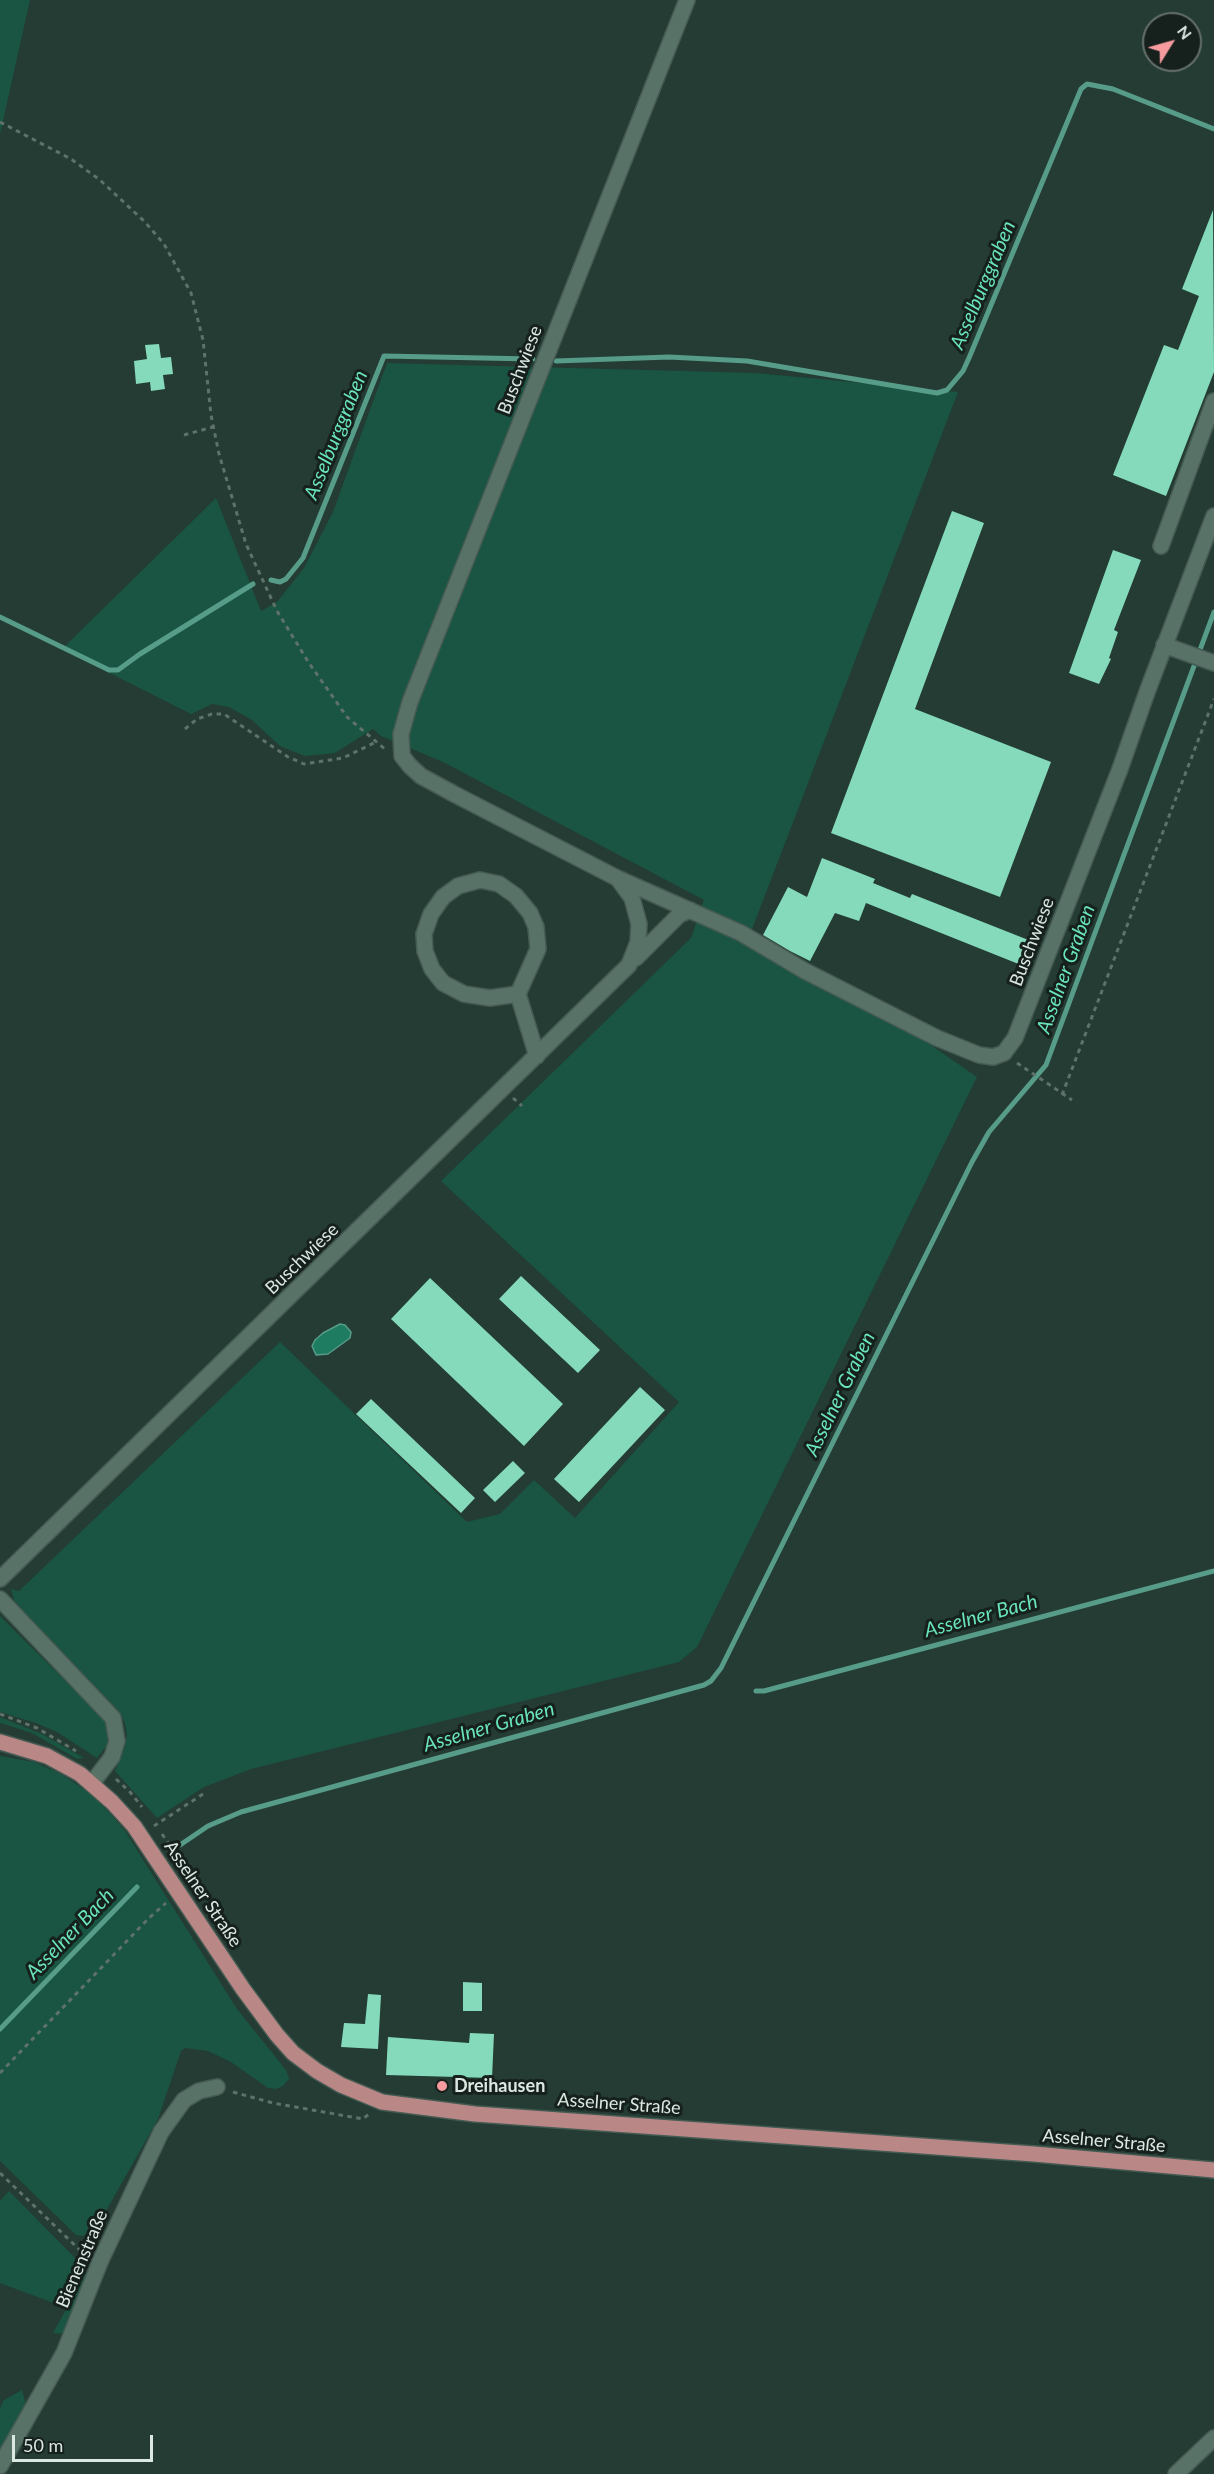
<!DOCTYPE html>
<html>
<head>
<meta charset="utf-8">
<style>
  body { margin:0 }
  #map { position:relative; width:1214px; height:2474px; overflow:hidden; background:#243c33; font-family:Lato,sans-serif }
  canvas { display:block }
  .north { position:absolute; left:1142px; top:12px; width:60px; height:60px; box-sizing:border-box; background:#16201c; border:2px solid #65706b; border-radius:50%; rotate:53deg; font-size:16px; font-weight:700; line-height:24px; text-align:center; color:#dbe8e2 }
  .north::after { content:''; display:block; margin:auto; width:21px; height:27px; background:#f59b9e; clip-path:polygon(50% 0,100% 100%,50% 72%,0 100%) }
  .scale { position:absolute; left:12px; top:2435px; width:141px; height:27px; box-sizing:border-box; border:3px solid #dbe8e2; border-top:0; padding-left:8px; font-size:18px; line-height:21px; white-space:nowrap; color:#dbe8e2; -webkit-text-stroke:4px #16201c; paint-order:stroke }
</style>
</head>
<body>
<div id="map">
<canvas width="1214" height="2474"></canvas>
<div class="north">N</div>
<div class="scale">50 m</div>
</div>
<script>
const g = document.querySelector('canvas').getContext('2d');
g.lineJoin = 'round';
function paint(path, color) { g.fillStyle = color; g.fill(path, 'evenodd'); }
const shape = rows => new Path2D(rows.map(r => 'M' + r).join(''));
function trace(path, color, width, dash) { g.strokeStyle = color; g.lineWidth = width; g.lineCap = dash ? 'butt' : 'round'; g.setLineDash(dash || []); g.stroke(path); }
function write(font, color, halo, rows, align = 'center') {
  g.font = font + ' Lato,sans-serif'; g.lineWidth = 6; g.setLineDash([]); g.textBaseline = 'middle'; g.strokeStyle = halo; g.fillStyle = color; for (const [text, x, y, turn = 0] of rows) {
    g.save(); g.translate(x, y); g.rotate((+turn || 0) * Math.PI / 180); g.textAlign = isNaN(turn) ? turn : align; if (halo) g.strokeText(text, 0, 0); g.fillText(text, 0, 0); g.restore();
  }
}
paint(shape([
  [0,0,30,0,0,134],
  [387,363,755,373,958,392,749,937,873,1005,977,1077,697,1647,679,1662,251,1769,204,1787,157,1818,115,1771,125,1747,127,1735,125,1723,119,1711,25,1613,14,1600,11,1589,19,1591,280,1342,467,1522,500,1514,534,1480,575,1518,679,1402,441,1181,691,938,704,900,443,762,381,736,373,729,335,753,305,756,280,746,252,720,229,707,212,704,191,714,62,649,216,498,261,611,277,602,304,568,333,512],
  [0,1616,105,1720,109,1736,107,1745,97,1758,57,1732,36,1723,0,1712],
  [0,1717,42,1734,84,1758,77,1759,32,1733,0,1723],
  [0,1756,34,1762,61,1774,88,1792,107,1810,125,1831,237,2009,286,2070,289,2079,283,2086,276,2089,268,2088,231,2062,208,2051,185,2048,181,2051,158,2119,102,2218,90,2232,83,2236,76,2235,0,2161],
  [9,2191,84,2267,87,2278,68,2329,60,2334,53,2333,67,2308,0,2283,0,2201],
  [22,2390,26,2405,0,2453,0,2408,4,2400]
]), '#195542');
const water = shape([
  [340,1324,345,1325,351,1332,350,1338,328,1354,316,1355,312,1346,315,1340,323,1333,340,1324]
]);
paint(water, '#1e7c61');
trace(water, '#579c88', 1.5);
trace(shape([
  [556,361,669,357,747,361,937,393,947,390,963,371,969,358,1081,89,1087,84,1113,89,1214,129],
  [271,580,280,582,286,579,303,558,384,356,533,359],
  [0,617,109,670,118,670,140,654,253,584],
  [756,1691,764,1691,1214,1571],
  [180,1845,208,1826,241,1812,704,1685,711,1681,721,1668,972,1162,989,1132,1046,1065,1214,612],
  [0,2029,137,1887]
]), '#579c88', 5);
paint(shape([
  [1213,210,1214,372,1166,496,1113,475,1164,345,1178,350,1199,296,1182,289],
  [159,344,161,358,171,357,173,374,163,375,165,389,151,391,150,382,136,384,134,361,147,359,145,345],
  [952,511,984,523,915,709,1051,762,1000,897,831,833],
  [1113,550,1141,560,1114,630,1118,632,1109,658,1111,659,1099,684,1069,673],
  [822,858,875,879,873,883,910,898,912,894,1036,943,1026,967,866,903,859,921,835,913,810,961,790,951,763,935,788,887,807,897],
  [521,1276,600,1350,578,1373,499,1299],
  [430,1278,563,1404,524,1446,391,1319],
  [640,1387,665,1410,579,1502,554,1479],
  [371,1399,475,1498,461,1513,356,1414],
  [513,1461,525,1473,495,1502,483,1490],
  [463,1982,482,1983,482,2011,463,2011],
  [368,1994,381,1995,378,2049,341,2047,344,2023,365,2024],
  [470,2033,494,2034,492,2078,386,2075,388,2037,469,2043]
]), '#84dabb');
const minor = shape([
  [687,0,410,702,401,734,402,756,410,766,421,776,454,794,617,878,741,933,805,971,937,1038,979,1055,993,1057,1004,1053,1015,1038,1120,769,1147,692,1214,516],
  [1161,546,1214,401],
  [1164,645,1214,663],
  [636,958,679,915,690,910],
  [518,994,490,998,464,994,443,983,432,969,425,951,424,934,431,914,443,897,458,886,480,880,499,884,516,896,530,913,536,927,538,949,518,994,537,1056],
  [0,1579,629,965,638,942,639,924,632,898,618,879],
  [0,1599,113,1718,117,1741,112,1757,92,1783],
  [0,2466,64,2353,100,2262,161,2132,184,2100,199,2091,217,2087],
  [1176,2474,1214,2438]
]);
const major = shape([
  [0,1742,47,1756,80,1774,112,1802,134,1826,243,1989,277,2035,293,2053,317,2071,341,2085,382,2102,475,2114,1034,2154,1214,2170]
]);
trace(minor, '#455a53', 18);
trace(major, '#455a53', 18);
trace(shape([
  [0,122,71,159,100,180,145,222,164,244,191,293,203,340,211,415,219,454,246,544,277,611,309,663,347,717,386,750],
  [184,435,213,427],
  [185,729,197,719,212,714,224,714,288,757,304,764,343,758,376,742],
  [1017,1063,1072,1100],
  [1062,1095,1214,699],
  [513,1098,522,1106],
  [0,1714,37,1728,76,1751],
  [116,1779,130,1792,142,1807],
  [154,1826,203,1794],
  [162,1834,202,1893],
  [0,2073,149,1918,166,1903],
  [233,2092,273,2103,363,2119,369,2114],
  [0,2173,85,2255]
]), '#5e726a', 3, [4.5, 4.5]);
trace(minor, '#587267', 15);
trace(major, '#b98886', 15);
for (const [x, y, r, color] of [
  [442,2086,6,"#f59b9e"]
]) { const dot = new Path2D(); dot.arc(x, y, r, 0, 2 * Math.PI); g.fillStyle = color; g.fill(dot); trace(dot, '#16201c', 2); }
write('18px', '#dbe8e2', '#16201c', [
  ["Buschwiese",520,370,-69],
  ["Buschwiese",1032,942,-69],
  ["Buschwiese",302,1259,-44],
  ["Asselner Straße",203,1894,56],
  ["Asselner Straße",619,2104,4],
  ["Asselner Straße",1104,2141,5],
  ["Bienenstraße",82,2259,-67]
]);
write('bold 18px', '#dbe8e2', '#16201c', [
  ["Dreihausen",454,2086]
], 'left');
write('italic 20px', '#69e4bb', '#16201c', [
  ["Asselburggraben",983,285,-67],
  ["Asselburggraben",336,435,-68],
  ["Asselner Graben",1066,969,-70],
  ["Asselner Graben",840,1394,-64],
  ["Asselner Bach",981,1616,-15],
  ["Asselner Graben",489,1727,-16],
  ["Asselner Bach",70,1934,-46]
]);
</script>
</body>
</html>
